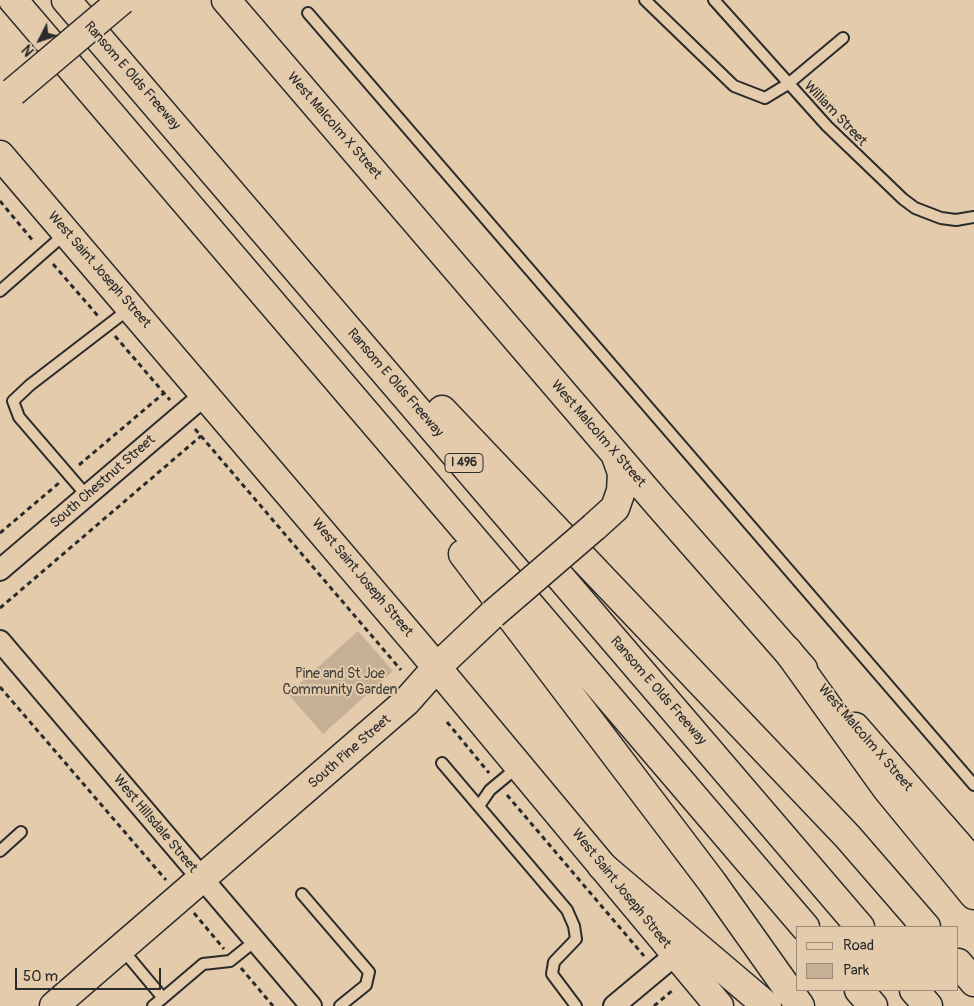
<!DOCTYPE html>
<html>
<head>
<meta charset="utf-8">
<style>
  body { margin:0 }
  #map { position:relative; width:974px; height:1006px; overflow:hidden; background:#e3cbab; font-family:Pangolin,sans-serif }
  canvas { display:block }
  .legend { position:absolute; left:796px; top:926px; width:162px; height:65px; box-sizing:border-box; background:#e3cbab; border:1px solid #998b78; margin:0; padding:6px 9px; list-style:none; font-size:15px; color:#2b2b2b }
  .legend li { display:flex; align-items:center; gap:10px; height:25px }
  .legend b { width:25px; border:1px solid #998b78 }
  .north { position:absolute; left:15px; top:15px; width:50px; height:50px; -webkit-text-stroke:4px #e3cbab; paint-order:stroke; rotate:229deg; font-size:14px; font-weight:700; line-height:20px; text-align:center; color:#2b2b2b }
  .north::after { content:''; display:block; margin:auto; width:18px; height:22px; background:#2b2b2b; clip-path:polygon(50% 0,100% 100%,50% 72%,0 100%) }
  .scale { position:absolute; left:15px; top:968px; width:146px; height:22px; box-sizing:border-box; border:2px solid #2b2b2b; border-top:0; padding-left:6px; font-size:15px; line-height:18px; white-space:nowrap; color:#2b2b2b; -webkit-text-stroke:4px #e3cbab; paint-order:stroke }
</style>
</head>
<body>
<div id="map">
<canvas width="974" height="1006"></canvas>
<ul class="legend">
<li><b style="height:6px;background:#e3cbab"></b>Road</li>
<li><b style="height:14px;background:#c5b096"></b>Park</li>
</ul>
<div class="north">N</div>
<div class="scale">50 m</div>
</div>
<script>
const g = document.querySelector('canvas').getContext('2d');
g.lineJoin = 'round';
function paint(path, color) { g.fillStyle = color; g.fill(path, 'evenodd'); }
const shape = rows => new Path2D(rows.map(r => 'M' + r).join(''));
function trace(path, color, width, dash) { g.strokeStyle = color; g.lineWidth = width; g.lineCap = dash ? 'butt' : 'round'; g.setLineDash(dash || []); g.stroke(path); }
function write(font, color, halo, rows, align = 'center') {
  g.font = font + ' Pangolin,sans-serif'; g.lineWidth = 4; g.setLineDash([]); g.textBaseline = 'middle'; g.strokeStyle = halo; g.fillStyle = color; for (const [text, x, y, turn = 0] of rows) {
    g.save(); g.translate(x, y); g.rotate((+turn || 0) * Math.PI / 180); g.textAlign = isNaN(turn) ? turn : align; if (halo) g.strokeText(text, 0, 0); g.fillText(text, 0, 0); g.restore();
  }
}
paint(shape([
  [358,631,393,671,323,734,288,694]
]), '#c5b096');
const lane = shape([
  [645,0,734,86,765,98,788,84,843,38],
  [714,0,827,126,903,199,915,208,941,218,956,220,974,217],
  [308,13,974,785],
  [0,291,66,233],
  [87,496,19,417,13,401,30,385,129,309],
  [442,763,567,910,574,926,576,939,554,962,552,974,576,1006],
  [479,806,490,790,519,766],
  [0,851,21,832],
  [302,894,369,972,366,985,340,1006],
  [122,949,163,998,203,964,230,961,255,941],
  [153,1006,163,998]
]);
const street = shape([
  [0,570,206,394],
  [0,641,311,1006],
  [614,1006,675,955]
]);
const secondary = shape([
  [226,0,659,505,803,669],
  [0,155,418,645,719,1006],
  [594,527,615,508,621,491,622,473,616,456],
  [855,727,974,863],
  [54,1006,406,702,437,667,493,614]
]);
const highway = shape([
  [13,0,805,927],
  [66,0,860,927],
  [442,410,848,837,926,927],
  [463,554,712,882,800,1006],
  [787,650,887,789,974,895],
  [602,866,767,1006],
  [958,963,974,982],
  [859,990,873,1006],
  [914,990,928,1006]
]);
trace(lane, '#2b2b2b', 14);
trace(street, '#2b2b2b', 24);
trace(secondary, '#2b2b2b', 31);
trace(highway, '#2b2b2b', 31);
trace(shape([
  [0,201,34,242],
  [53,264,98,316],
  [115,336,170,400],
  [195,429,401,670],
  [79,465,164,393],
  [0,533,59,483],
  [0,608,201,436],
  [0,687,166,880],
  [447,722,489,773],
  [507,795,644,956],
  [194,913,224,949],
  [241,968,273,1006],
  [654,1006,673,990]
]), '#2b2b2b', 3, [5, 4]);
trace(lane, '#e3cbab', 10);
trace(street, '#e3cbab', 20);
trace(secondary, '#e3cbab', 28);
trace(highway, '#e3cbab', 28);
const secondaryBridge = shape([
  [13,92,122,0],
  [493,614,594,527]
]);
trace(secondaryBridge, '#2b2b2b', 31, []);
trace(secondaryBridge, '#e3cbab', 28);
for (const [x, y, w] of [
  [464,463,38]
]) { const box = new Path2D(); box.roundRect(x - w / 2, y - 9.5, w, 19, 4); g.fillStyle = '#e3cbab'; g.fill(box); trace(box, '#2b2b2b', 1); }
write('bold 12px', '#2b2b2b', null, [
  ["I 496",464,463]
]);
write('14px', '#2b2b2b', '#e3cbab', [
  ["Ransom E Olds Freeway",132,76,49],
  ["William Street",835,114,46],
  ["West Malcolm X Street",334,126,49],
  ["West Saint Joseph Street",99,270,49],
  ["Ransom E Olds Freeway",395,383,49],
  ["West Malcolm X Street",598,434,49],
  ["South Chestnut Street",103,482,-41],
  ["West Saint Joseph Street",362,578,50],
  ["Ransom E Olds Freeway",658,691,49],
  ["West Malcolm X Street",865,738,49],
  ["South Pine Street",350,752,-41],
  ["West Hillsdale Street",155,824,50],
  ["West Saint Joseph Street",621,889,51]
]);
write('14px', '#423f3b', '#e3cbab', [
  ["Pine and St Joe",340,674],
  ["Community Garden",340,690]
]);
</script>
</body>
</html>
